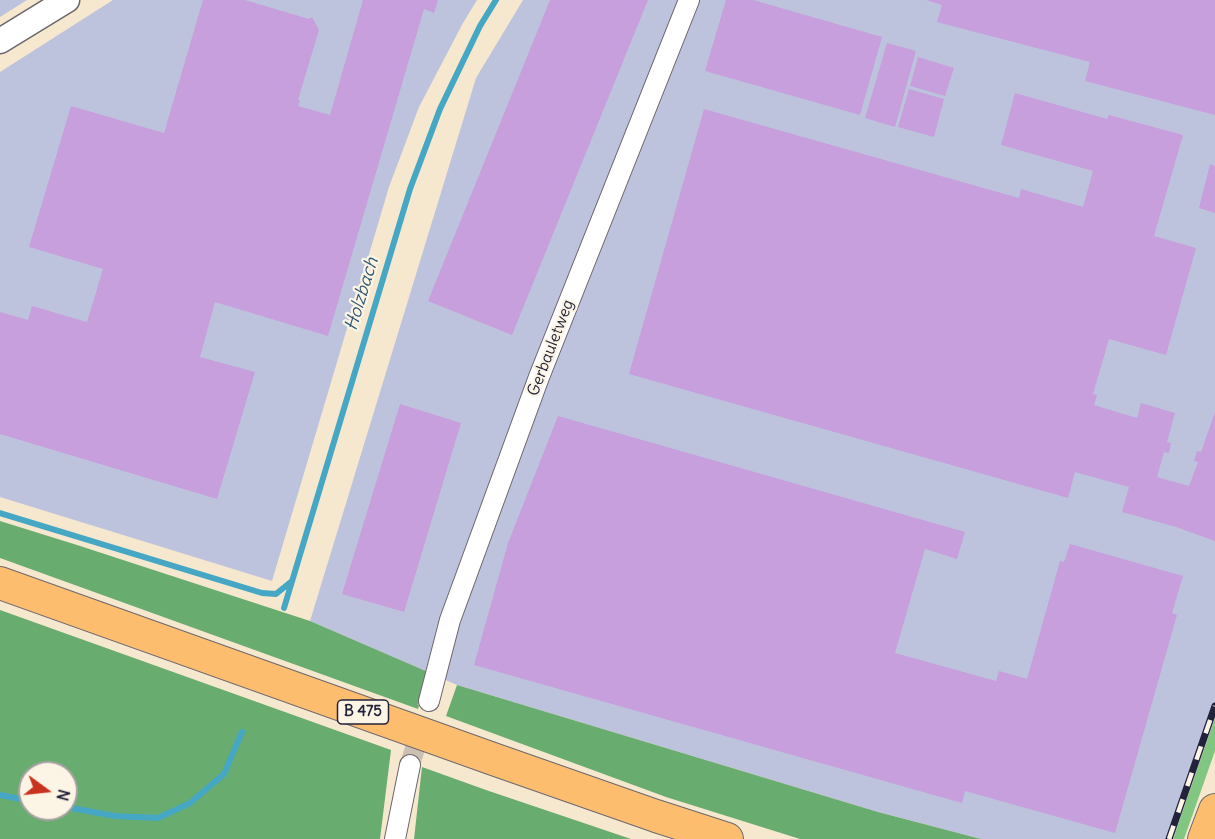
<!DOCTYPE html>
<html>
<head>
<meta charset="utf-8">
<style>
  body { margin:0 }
  #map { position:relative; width:1215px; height:839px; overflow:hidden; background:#f5e8ce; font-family:Delius,sans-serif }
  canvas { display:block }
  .north { position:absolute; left:18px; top:761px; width:60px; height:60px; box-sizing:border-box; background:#fcf5e5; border:2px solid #a5a1a1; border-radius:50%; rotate:105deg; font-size:16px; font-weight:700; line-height:24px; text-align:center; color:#22223b }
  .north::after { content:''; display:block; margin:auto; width:21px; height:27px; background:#c8321e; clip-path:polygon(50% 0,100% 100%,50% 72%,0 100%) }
</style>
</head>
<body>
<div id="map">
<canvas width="1215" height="839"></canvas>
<div class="north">N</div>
</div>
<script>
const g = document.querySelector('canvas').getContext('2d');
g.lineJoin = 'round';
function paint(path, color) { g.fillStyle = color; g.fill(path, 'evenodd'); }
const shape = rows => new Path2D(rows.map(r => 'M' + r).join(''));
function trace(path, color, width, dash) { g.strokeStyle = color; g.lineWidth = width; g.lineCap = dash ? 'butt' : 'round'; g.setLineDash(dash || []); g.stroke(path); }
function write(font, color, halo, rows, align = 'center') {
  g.font = font + ' Delius,sans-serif'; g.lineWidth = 4.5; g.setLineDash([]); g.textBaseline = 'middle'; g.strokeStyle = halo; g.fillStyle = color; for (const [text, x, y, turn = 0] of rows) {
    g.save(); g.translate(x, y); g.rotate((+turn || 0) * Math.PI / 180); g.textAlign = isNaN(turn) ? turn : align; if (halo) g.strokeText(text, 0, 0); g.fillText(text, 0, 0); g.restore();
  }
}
paint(shape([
  [0,0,27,0,0,17],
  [113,0,477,0,463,23,419,107,389,187,272,581,0,497,0,72],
  [523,0,1215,0,1215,718,1173,839,981,839,878,812,457,685,310,621,476,78]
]), '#bec3dd');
paint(shape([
  [1215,718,1215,751,1184,839,1173,839]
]), '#82c781');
paint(shape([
  [0,521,77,545,310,621,428,672,418,709,0,558],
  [0,610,391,750,380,839,0,839],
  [30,773,66,773,66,809,30,809],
  [457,685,878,812,981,839,800,839,666,797,446,716],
  [422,767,486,790,631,839,414,839]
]), '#69ac6f');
trace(shape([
  [0,513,262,593,276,594,292,581],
  [284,608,410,189,440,109,480,26,496,0],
  [0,795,30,801],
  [66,807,115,816,158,818,190,803,224,774,242,732]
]), '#45a7c4', 6);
paint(shape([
  [203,0,245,0,309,19,312,17,319,30,298,100,300,100,298,106,330,115,363,0,438,0,434,13,424,9,328,336,215,302,200,357,255,372,217,499,0,434,0,312,28,320,32,306,87,322,103,269,29,247,71,106,164,133],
  [550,0,648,0,512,335,428,301],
  [726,0,753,0,882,37,860,115,705,71],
  [926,0,1215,0,1215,115,1085,81,1090,62,937,22,942,5],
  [887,43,916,51,895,127,865,118],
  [918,57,954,68,945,96,910,86],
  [909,89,944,99,934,137,898,127],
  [1015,93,1107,119,1109,115,1183,135,1154,236,1196,248,1166,355,1109,339,1093,394,1097,395,1094,405,1137,418,1141,403,1175,413,1167,442,1171,443,1169,453,1164,452,1157,477,1189,486,1198,462,1194,461,1197,451,1201,452,1215,412,1215,541,1176,527,1122,512,1129,487,1075,472,1068,498,629,374,704,109,1019,198,1021,189,1083,207,1093,171,1001,145],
  [1210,164,1215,166,1215,213,1199,208],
  [400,404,461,423,404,612,342,594],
  [558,416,965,532,957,559,925,549,895,653,996,681,999,671,1027,679,1060,561,1064,562,1070,544,1183,576,1172,613,1177,615,1115,833,965,791,962,803,474,665,508,543]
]), '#c69fdc');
trace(shape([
  [410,765,429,701]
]), '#cbc0b1', 20, [20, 10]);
const minor = shape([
  [429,701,450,620,539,377,689,0],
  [395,839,410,765]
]);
const tertiary = shape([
  [0,41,67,0]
]);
const primary = shape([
  [0,583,496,760,656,816,727,839],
  [1204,839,1215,810]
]);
trace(minor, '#6c676e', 22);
trace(tertiary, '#6c676e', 27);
trace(primary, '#6c676e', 34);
trace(minor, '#fff', 20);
trace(tertiary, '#fff', 24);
trace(primary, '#fcbd6f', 32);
const rail = shape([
  [1169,839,1215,706]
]);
trace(rail, '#22223b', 7);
trace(rail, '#fcf5e5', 4.5, [14]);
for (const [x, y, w] of [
  [363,712,51]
]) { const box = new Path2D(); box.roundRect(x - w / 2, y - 12, w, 24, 4.5); g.fillStyle = '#fcf5e5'; g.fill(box); trace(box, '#22223b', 1.5); }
write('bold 15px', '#22223b', null, [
  ["B 475",363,712]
]);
write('16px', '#22223b', '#fcf5e5', [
  ["Gerbauletweg",551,348,-69]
]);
write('italic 18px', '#305772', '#fcf5e5', [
  ["Holzbach",362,294,-73]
]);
</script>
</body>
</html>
